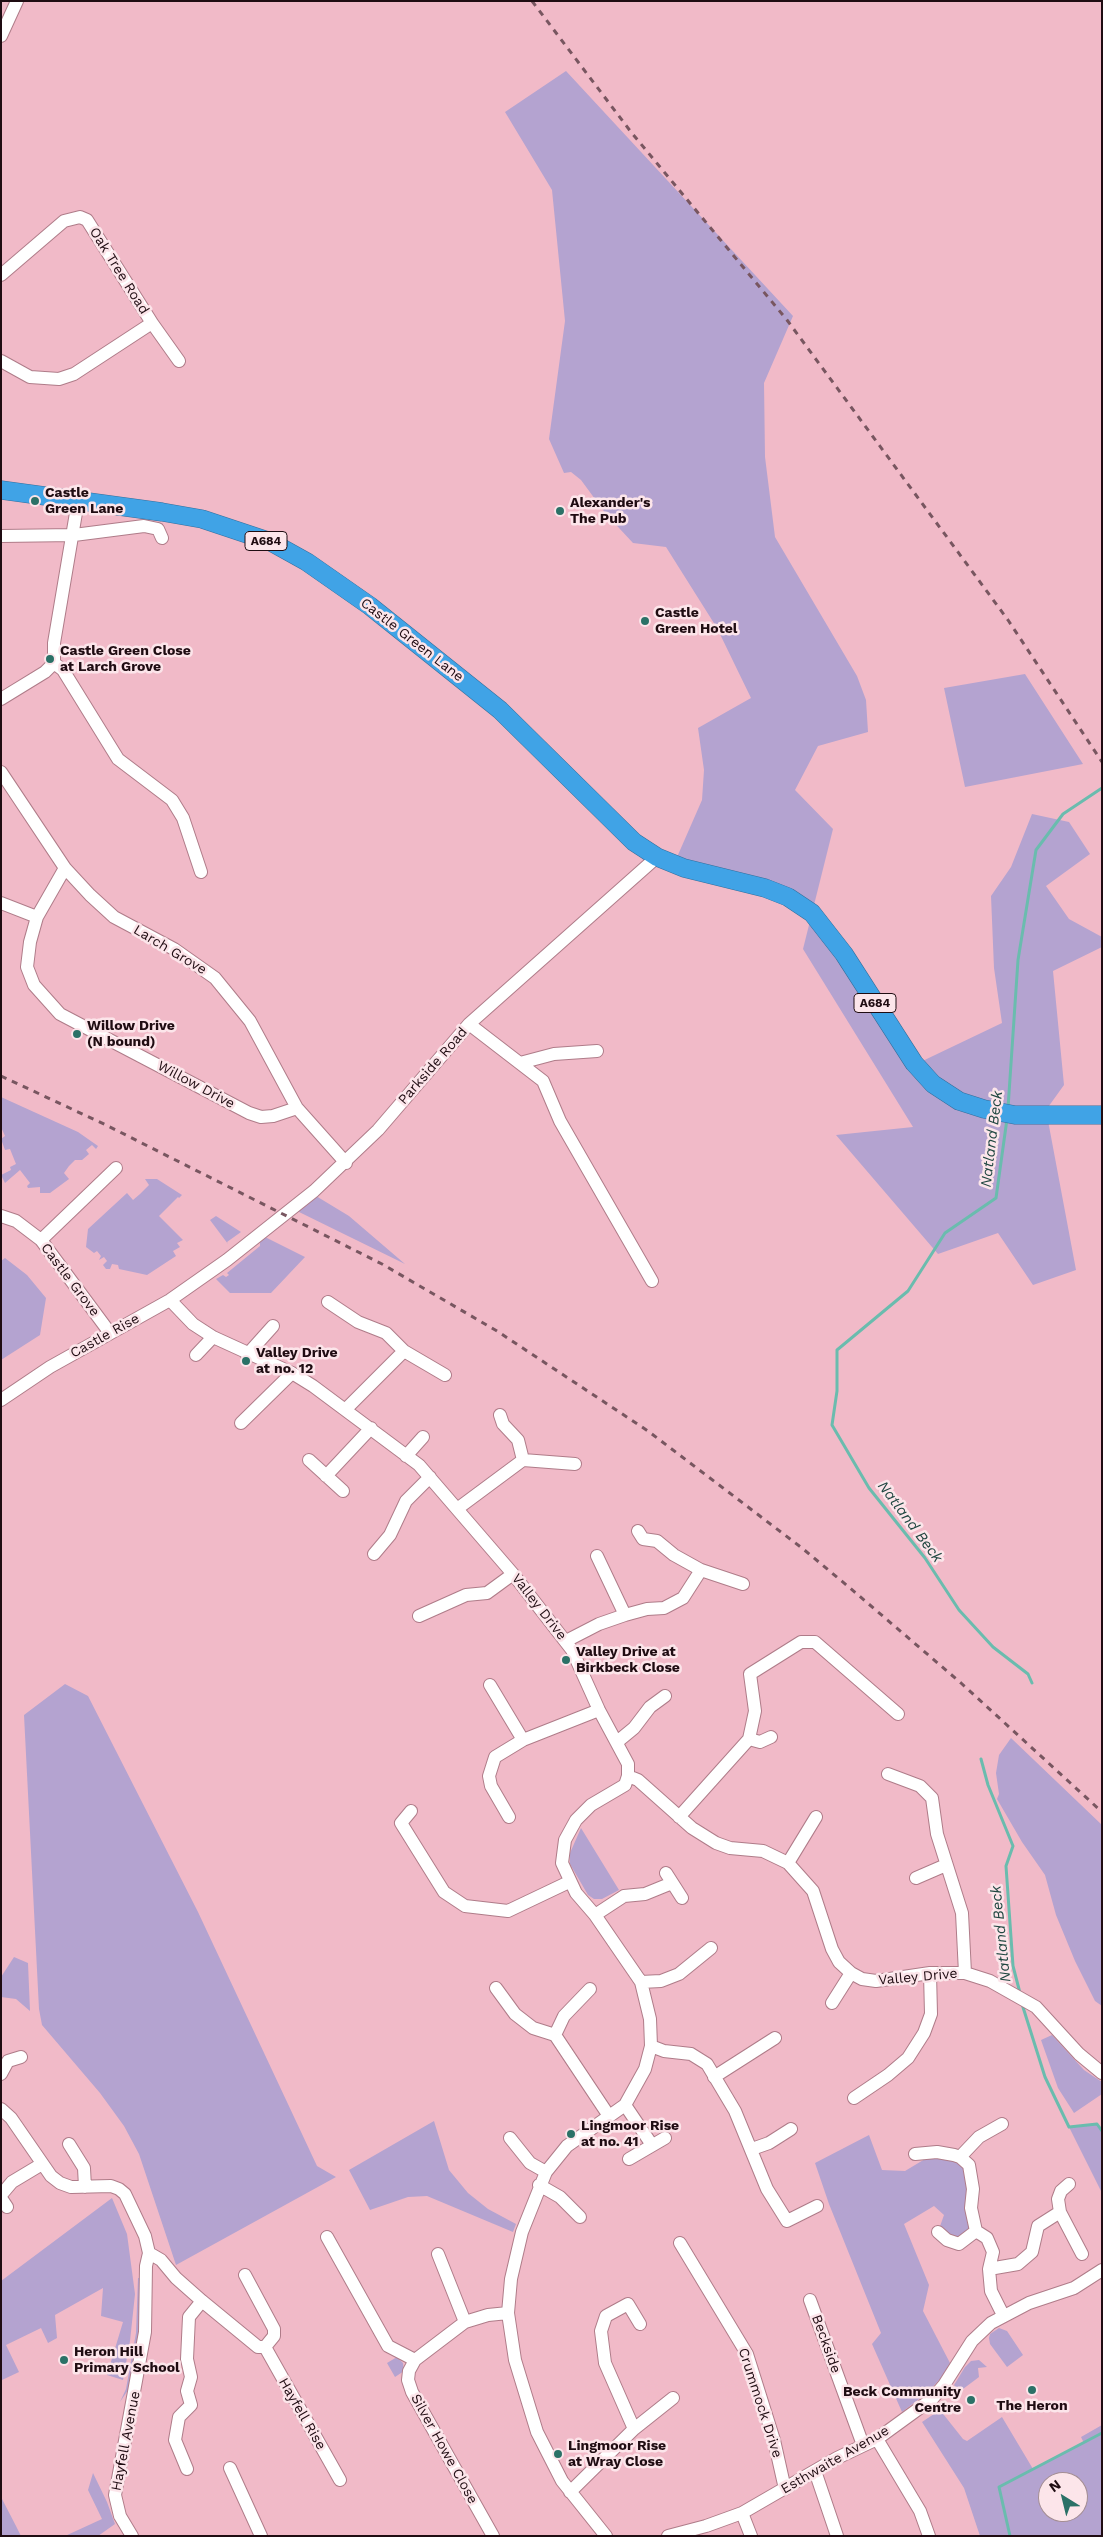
<!DOCTYPE html>
<html>
<head>
<meta charset="utf-8">
<style>
  body { margin:0 }
  #map { position:relative; width:1103px; height:2537px; overflow:hidden; background:#f1bac8; font-family:"Work Sans",sans-serif }
  canvas { display:block }
  .frame { position:absolute; inset:0; border:2px solid #1f0c12; pointer-events:none }
  .north { position:absolute; left:1038px; top:2472px; width:50px; height:50px; box-sizing:border-box; background:#fce5ea; border:1px solid #a48e94; border-radius:50%; rotate:324deg; font-size:14px; font-weight:700; line-height:20px; text-align:center; color:#1f0c12 }
  .north::after { content:''; display:block; margin:auto; width:18px; height:22px; background:#2b7167; clip-path:polygon(50% 0,100% 100%,50% 72%,0 100%) }
</style>
</head>
<body>
<div id="map">
<canvas width="1103" height="2537"></canvas>
<div class="frame"></div>
<div class="north">N</div>
</div>
<script>
const g = document.querySelector('canvas').getContext('2d');
g.lineJoin = 'round';
function paint(path, color) { g.fillStyle = color; g.fill(path, 'evenodd'); }
const shape = rows => new Path2D(rows.map(r => 'M' + r).join(''));
function trace(path, color, width, dash) { g.strokeStyle = color; g.lineWidth = width; g.lineCap = dash ? 'butt' : 'round'; g.setLineDash(dash || []); g.stroke(path); }
function write(font, color, halo, rows, align = 'center') {
  g.font = font + ' "Work Sans",sans-serif'; g.lineWidth = 5; g.setLineDash([]); g.textBaseline = 'middle'; g.strokeStyle = halo; g.fillStyle = color; for (const [text, x, y, turn = 0] of rows) {
    g.save(); g.translate(x, y); g.rotate((+turn || 0) * Math.PI / 180); g.textAlign = isNaN(turn) ? turn : align; if (halo) g.strokeText(text, 0, 0); g.fillText(text, 0, 0); g.restore();
  }
}
paint(shape([
  [566,71,793,316,764,383,765,457,775,537,857,676,866,700,868,732,818,746,795,790,833,829,812,913,912,1066,1002,1023,994,968,991,896,1011,867,1032,814,1069,822,1090,854,1046,886,1069,919,1102,937,1102,947,1053,971,1064,1085,1046,1110,1076,1270,1033,1285,998,1233,938,1254,836,1135,913,1127,803,949,812,913,674,864,702,800,704,770,698,728,751,698,717,628,666,547,633,543,606,514,581,480,571,472,564,473,549,439,565,321,552,190,505,112],
  [1025,674,1083,764,965,787,944,688],
  [1,1097,78,1132,98,1146,96,1149,92,1145,86,1150,89,1154,82,1160,75,1160,69,1166,64,1173,69,1179,50,1193,40,1193,40,1187,28,1188,27,1186,30,1183,20,1170,5,1183,1,1175,11,1170,10,1167,16,1164,10,1149,5,1150,1,1139,5,1136,1,1127],
  [145,1179,157,1179,182,1195,179,1198,178,1197,159,1216,183,1240,177,1243,180,1247,173,1251,176,1256,147,1275,119,1269,118,1265,112,1264,110,1269,106,1269,103,1265,107,1261,104,1257,99,1260,101,1256,97,1251,94,1253,86,1247,88,1229,127,1193,133,1200,140,1194,149,1185],
  [316,1196,349,1216,405,1264,297,1211],
  [216,1216,241,1232,227,1242,228,1244,210,1220],
  [265,1237,305,1257,271,1293,230,1293,216,1279,223,1275,226,1277,229,1275,227,1273,260,1246,260,1241],
  [5,1258,27,1275,46,1298,40,1335,1,1360,1,1261],
  [65,1684,88,1696,198,1912,317,2166,336,2177,176,2265,139,2154,124,2126,100,2093,42,2025,39,2009,24,1715],
  [1011,1738,1102,1825,1102,2006,1095,2001,1075,1961,1056,1915,1045,1875,1022,1842,997,1799,999,1794,996,1773,999,1755],
  [581,1828,619,1890,602,1899,594,1899,588,1895,570,1864,570,1853],
  [14,1957,28,1963,30,2011,16,1999,1,1997,1,1977],
  [1052,2035,1084,2070,1102,2082,1102,2094,1074,2113,1058,2088,1041,2040],
  [434,2121,449,2170,468,2193,488,2209,516,2224,513,2232,427,2196,408,2197,370,2210,349,2170],
  [1097,2124,1102,2131,1102,2193,1069,2127],
  [869,2135,882,2170,905,2171,925,2159,942,2157,969,2165,976,2231,959,2244,938,2232,944,2215,934,2206,904,2224,929,2285,923,2311,950,2363,941,2378,927,2393,902,2412,872,2344,881,2333,829,2204,815,2163],
  [112,2198,127,2234,135,2294,130,2341,123,2380,107,2375,123,2322,101,2316,103,2288,55,2315,57,2338,48,2343,41,2328,6,2345,19,2372,2,2380,1,2383,1,2281],
  [138,2278,141,2278,139,2333,128,2390,120,2402,126,2389,136,2333],
  [999,2328,1007,2331,1023,2355,1007,2367,990,2344,989,2338,990,2334],
  [397,2357,403,2363,404,2371,395,2377,387,2363],
  [979,2360,987,2367,978,2368,979,2377,959,2392,954,2385,965,2367,971,2361],
  [940,2410,963,2439,967,2441,1002,2417,1033,2469,1084,2443,1081,2437,1102,2425,1102,2536,980,2536,964,2488,922,2422],
  [1048,2482,1078,2482,1078,2512,1048,2512],
  [93,2473,107,2502,115,2524,98,2536,65,2536,102,2519,88,2490],
  [1,2497,16,2526,21,2536,1,2536]
]), '#b4a3d0');
trace(shape([
  [1008,1108,1018,960,1036,850,1063,814,1102,788],
  [1007,1119,996,1198,945,1233,908,1291,837,1350,837,1391,832,1425,869,1488,925,1558,959,1610,993,1647,1028,1674,1032,1683],
  [981,1759,988,1785,1013,1846,1006,1866,1013,1966,1020,1993],
  [1022,2004,1045,2077,1069,2127,1097,2124,1102,2131],
  [1010,2536,999,2487,1102,2433]
]), '#6abcae', 3);
const minor = shape([
  [1,36,17,1],
  [1,275,64,221,80,217,87,220,152,323,179,361],
  [1,361,30,377,59,379,74,374,152,323],
  [1,536,74,535,144,526,158,529,162,538],
  [54,663,63,670,118,759,172,800,183,818,201,872],
  [54,663,54,643,78,501],
  [1,699,45,672,54,663],
  [1,772,65,868,90,895,114,917,174,949,215,978,250,1021,297,1108,346,1163],
  [65,868,37,917,30,942,27,967,34,985,60,1014,249,1113,261,1117,273,1116,297,1108],
  [1,903,37,917],
  [469,1024,543,1081,560,1121,652,1281],
  [520,1063,554,1054,597,1051],
  [1,1216,16,1221,41,1240,110,1333],
  [41,1240,116,1168],
  [170,1300,193,1324,213,1337,292,1373,313,1386,419,1465,513,1574,572,1650,599,1710,628,1764,628,1776,638,1780,692,1828,716,1843,730,1848,763,1851,788,1863,813,1891,832,1949,839,1962,851,1973,862,1979,876,1981,930,1973,965,1973,990,1981,1036,2007,1079,2054,1102,2073],
  [328,1302,358,1322,386,1333,404,1351,445,1375],
  [196,1355,213,1337],
  [247,1355,273,1326],
  [1,1400,50,1367,170,1300,227,1260,314,1191,378,1130,469,1024,657,857],
  [346,1409,404,1351],
  [500,1415,503,1424,518,1440,523,1460],
  [241,1423,292,1373],
  [406,1456,423,1437],
  [309,1460,343,1491],
  [326,1476,371,1428],
  [457,1509,523,1460,575,1464],
  [638,1531,643,1539,657,1541,674,1555,701,1570,743,1584],
  [374,1554,390,1535,406,1501,430,1477],
  [597,1556,625,1615],
  [419,1616,466,1595,487,1593,513,1574],
  [566,1641,599,1624,625,1615,647,1609,664,1608,683,1598,701,1570],
  [490,1685,523,1740],
  [749,1739,760,1742,771,1737],
  [617,1742,634,1728,650,1707,665,1696],
  [888,1774,920,1786,932,1798,937,1834,962,1913,965,1973],
  [411,1811,401,1823,444,1892,465,1906,508,1911,569,1882],
  [509,1817,491,1786,489,1776,495,1757,523,1740,599,1710],
  [679,1817,749,1739,755,1711,750,1674,801,1642,815,1642,898,1714],
  [788,1863,816,1817],
  [666,1873,682,1898],
  [916,1878,946,1865],
  [595,1915,624,1896,645,1894,672,1883],
  [641,1982,661,1981,679,1974,711,1948],
  [496,1988,515,2014,533,2028,555,2035,609,2116],
  [832,2003,851,1973],
  [555,2035,564,2016,590,1989],
  [651,2046,664,2051,691,2054,707,2064,735,2111,767,2189,787,2221,817,2206],
  [1,2074,8,2061,21,2057],
  [714,2077,775,2038],
  [854,2098,888,2075,908,2058,924,2033,931,2014,930,1973],
  [625,2105,652,2145],
  [1,2109,11,2118,51,2176,60,2183,71,2187,111,2186,119,2189,125,2194,145,2236,149,2253,146,2266,145,2332,115,2495,120,2516,132,2536],
  [510,2138,530,2163,546,2172],
  [69,2144,84,2168,85,2187],
  [752,2149,769,2143,791,2129],
  [915,2154,937,2152,954,2155,960,2157,969,2165,973,2189,971,2208,976,2231,987,2238,993,2252,989,2269,991,2291,1003,2315],
  [960,2157,979,2137,1002,2124],
  [629,2159,665,2138],
  [539,2185,560,2197,580,2217],
  [1,2195,12,2182,42,2164],
  [1,2198,7,2207],
  [1060,2212,1082,2254],
  [938,2232,947,2240,959,2244,976,2231],
  [327,2237,388,2346,415,2360],
  [680,2243,747,2354,774,2440,785,2489],
  [149,2253,161,2260,176,2278,202,2301,258,2347,265,2347,340,2480],
  [438,2254,465,2322],
  [989,2269,1018,2264,1032,2252,1038,2226,1060,2212,1058,2199,1061,2191,1069,2184],
  [245,2275,274,2329,274,2336,265,2347],
  [810,2300,863,2445],
  [634,2429,673,2398],
  [877,2439,920,2511,929,2536],
  [230,2468,261,2536],
  [187,2469,175,2440,179,2417,191,2405,187,2391,191,2377,187,2359,189,2317,202,2301],
  [815,2471,837,2536],
  [570,2492,634,2429,605,2363,601,2331,606,2316,628,2304,640,2324],
  [742,2513,751,2536],
  [493,2536,412,2392,408,2380,409,2371,415,2360,465,2322,488,2315,508,2313],
  [606,2536,562,2481,537,2432,515,2360,508,2313,511,2279,522,2232,546,2172,567,2146,625,2105,645,2069,651,2046,650,2019,641,1982,595,1915,576,1893,562,1863,565,1840,576,1820,591,1805,625,1785,628,1776],
  [668,2536,706,2526,742,2513,837,2458,877,2439,932,2399,944,2385,972,2341,991,2323,1029,2303,1074,2288,1102,2270]
]);
const highway = shape([
  [1,490,162,512,202,519,271,542,307,562,370,606,500,710,634,842,657,857,684,868,765,888,788,897,812,913,844,954,914,1063,933,1084,959,1101,984,1109,1015,1115,1102,1115]
]);
trace(minor, '#af7c89', 14);
trace(highway, '#346e9c', 19);
trace(minor, '#fff', 12);
trace(highway, '#40a3e6', 18);
trace(shape([
  [532,1,631,132,787,320,1008,620,1102,762],
  [1,1076,106,1125,382,1264,497,1331,648,1431,802,1548,850,1588,961,1683,1102,1812]
]), '#785660', 3, [6, 6]);
for (const [x, y, r, color] of [
  [35,501,5,"#2b7167"],
  [560,511,5,"#2b7167"],
  [645,621,5,"#2b7167"],
  [50,659,5,"#2b7167"],
  [77,1034,5,"#2b7167"],
  [246,1361,5,"#2b7167"],
  [566,1660,5,"#2b7167"],
  [571,2134,5,"#2b7167"],
  [64,2360,5,"#2b7167"],
  [1032,2390,5,"#2b7167"],
  [971,2400,5,"#2b7167"],
  [558,2454,5,"#2b7167"]
]) { const dot = new Path2D(); dot.arc(x, y, r, 0, 2 * Math.PI); g.fillStyle = color; g.fill(dot); trace(dot, '#fce5ea', 2); }
for (const [x, y, w] of [
  [266,541,42],
  [875,1003,42]
]) { const box = new Path2D(); box.roundRect(x - w / 2, y - 9.5, w, 19, 4); g.fillStyle = '#fce5ea'; g.fill(box); trace(box, '#1f0c12', 1); }
write('bold 12px', '#1f0c12', null, [
  ["A684",266,541],
  ["A684",875,1003]
]);
write('14px', '#1f0c12', '#fce5ea', [
  ["Oak Tree Road",119,271,58],
  ["Castle Green Lane",412,640,38],
  ["Larch Grove",170,950,31],
  ["Parkside Road",433,1066,-49],
  ["Willow Drive",196,1085,28],
  ["Castle Grove",70,1280,53],
  ["Castle Rise",105,1336,-29],
  ["Valley Drive",539,1607,52],
  ["Valley Drive",918,1977,-5],
  ["Beckside",826,2344,70],
  ["Crummock Drive",760,2403,72],
  ["Hayfell Rise",302,2414,60],
  ["Hayfell Avenue",126,2441,-79],
  ["Silver Howe Close",444,2449,61],
  ["Esthwaite Avenue",835,2460,-30]
]);
write('bold 14px', '#1f0c12', '#fce5ea', [
  ["Castle",45,493],
  ["Green Lane",45,509],
  ["Alexander's",570,503],
  ["The Pub",570,519],
  ["Castle",655,613],
  ["Green Hotel",655,629],
  ["Castle Green Close",60,651],
  ["at Larch Grove",60,667],
  ["Willow Drive",87,1026],
  ["(N bound)",87,1042],
  ["Valley Drive",256,1353],
  ["at no. 12",256,1369],
  ["Valley Drive at",576,1652],
  ["Birkbeck Close",576,1668],
  ["Lingmoor Rise",581,2126],
  ["at no. 41",581,2142],
  ["Heron Hill",74,2352],
  ["Primary School",74,2368],
  ["Beck Community",961,2392,"right"],
  ["Centre",961,2408,"right"],
  ["The Heron",1032,2406,"center"],
  ["Lingmoor Rise",568,2446],
  ["at Wray Close",568,2462]
], 'left');
write('italic 15px', '#204741', '#fce5ea', [
  ["Natland Beck",992,1139,-83],
  ["Natland Beck",910,1522,53],
  ["Natland Beck",1001,1934,-96]
]);
</script>
</body>
</html>
